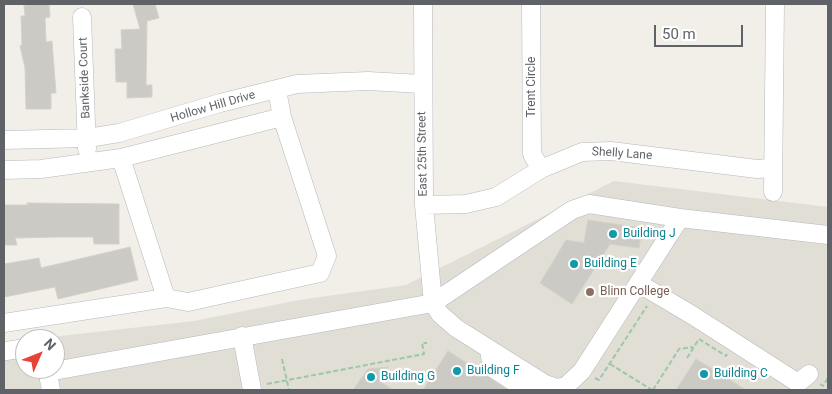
<!DOCTYPE html>
<html>
<head>
<meta charset="utf-8">
<style>
  body { margin:0 }
  #map { position:relative; width:832px; height:394px; overflow:hidden; background:#f1efe8; font-family:Roboto,sans-serif }
  canvas { display:block }
  .frame { position:absolute; inset:0; border:5px solid #5f6368; pointer-events:none }
  .north { position:absolute; left:15px; top:329px; width:50px; height:50px; box-sizing:border-box; background:#fff; border:1px solid #bfc1c3; border-radius:50%; rotate:46deg; font-size:14px; font-weight:700; line-height:20px; text-align:center; color:#5f6368 }
  .north::after { content:''; display:block; margin:auto; width:18px; height:22px; background:#ea4335; clip-path:polygon(50% 0,100% 100%,50% 72%,0 100%) }
  .scale { position:absolute; left:654px; top:25px; width:89px; height:22px; box-sizing:border-box; border:2px solid #5f6368; border-top:0; padding-left:6px; font-size:15px; line-height:18px; white-space:nowrap; color:#5f6368; -webkit-text-stroke:4px #fff; paint-order:stroke }
</style>
</head>
<body>
<div id="map">
<canvas width="832" height="394"></canvas>
<div class="frame"></div>
<div class="north">N</div>
<div class="scale">50 m</div>
</div>
<script>
const g = document.querySelector('canvas').getContext('2d');
g.lineJoin = 'round';
function paint(path, color) { g.fillStyle = color; g.fill(path, 'evenodd'); }
const shape = rows => new Path2D(rows.map(r => 'M' + r).join(''));
function trace(path, color, width, dash) { g.strokeStyle = color; g.lineWidth = width; g.lineCap = dash ? 'butt' : 'round'; g.setLineDash(dash || []); g.stroke(path); }
function write(font, color, halo, rows, align = 'center') {
  g.font = font + ' Roboto,sans-serif'; g.lineWidth = 4.5; g.setLineDash([]); g.textBaseline = 'middle'; g.strokeStyle = halo; g.fillStyle = color; for (const [text, x, y, turn = 0] of rows) {
    g.save(); g.translate(x, y); g.rotate((+turn || 0) * Math.PI / 180); g.textAlign = isNaN(turn) ? turn : align; if (halo) g.strokeText(text, 0, 0); g.fillText(text, 0, 0); g.restore();
  }
}
paint(shape([
  [614,181,828,207,828,390,4,390,4,344,25,340,25,369,55,369,55,339,34,339,194,321,299,300,406,285]
]), '#e1ded6');
const building = shape([
  [49,4,50,17,45,18,46,42,52,41,56,93,51,93,51,109,26,109,25,68,20,46,22,45,21,16,25,16,24,5,49,4],
  [133,4,155,4,159,18,147,21,146,85,152,85,152,97,127,98,127,82,116,82,115,49,122,49,121,30,140,29,133,4],
  [27,203,119,204,119,244,94,244,93,237,56,237,15,238,17,245,4,245,4,205,28,205,27,203],
  [588,220,642,228,639,248,610,244,572,304,540,283,566,240,584,243,588,220],
  [130,247,138,280,58,299,55,287,4,297,4,264,39,258,41,268,130,247],
  [448,351,483,373,507,390,423,390,448,351],
  [696,359,746,390,676,390,696,359],
  [388,367,379,381,393,390,353,390,368,369,388,367]
]);
paint(building, '#cccac5');
trace(building, '#d6d1c6', 1);
const minor = shape([
  [423,4,424,205,433,303,440,314,456,328,545,384,557,388,566,386,582,371,680,218],
  [531,4,532,154,541,169],
  [82,17,87,149],
  [4,140,88,138,119,133,220,103,297,84,368,81,422,84],
  [121,158,166,298],
  [4,170,41,169,121,158,282,117],
  [773,192,775,4],
  [424,205,466,204,496,197,541,169,582,152,611,151,757,169,772,168],
  [638,283,692,315,798,383,809,374],
  [4,323,166,298,188,302,320,273,327,256,282,117,277,90],
  [242,336,252,390],
  [489,349,492,368,525,389,540,381],
  [6,351,25,348],
  [47,369,51,390],
  [48,372,433,303,572,210,589,204,680,218,828,235]
]);
trace(minor, '#b5b8bc', 19);
trace(shape([
  [699,339,726,356,727,354],
  [687,358,699,339],
  [282,359,289,390],
  [610,364,652,390],
  [595,378,599,380,647,306],
  [267,384,424,354,422,343,427,343],
  [820,384,823,386,828,378],
  [653,390,679,349,693,347]
]), '#9cc7a9', 2, [5, 2.5]);
trace(minor, '#fff', 18);
for (const [x, y, r, color] of [
  [613,234,5,"#0f9aa8"],
  [574,264,5,"#0f9aa8"],
  [590,292,5,"#8d6e63"],
  [457,371,5,"#0f9aa8"],
  [704,374,5,"#0f9aa8"],
  [371,377,5,"#0f9aa8"]
]) { const dot = new Path2D(); dot.arc(x, y, r, 0, 2 * Math.PI); g.fillStyle = color; g.fill(dot); trace(dot, '#fff', 2); }
write('12px', '#5f6368', '#fff', [
  ["Bankside Court",85,78,-92],
  ["Trent Circle",532,87,-90],
  ["Hollow Hill Drive",213,107,-16],
  ["East 25th Street",423,154,-91],
  ["Shelly Lane",622,154,4]
]);
write('12px', '#0d838f', '#fff', [
  ["Building J",623,234],
  ["Building E",584,264],
  ["Building F",467,371],
  ["Building C",714,374],
  ["Building G",381,377]
], 'left');
write('12px', '#785e54', '#fff', [
  ["Blinn College",600,292]
], 'left');
</script>
</body>
</html>
